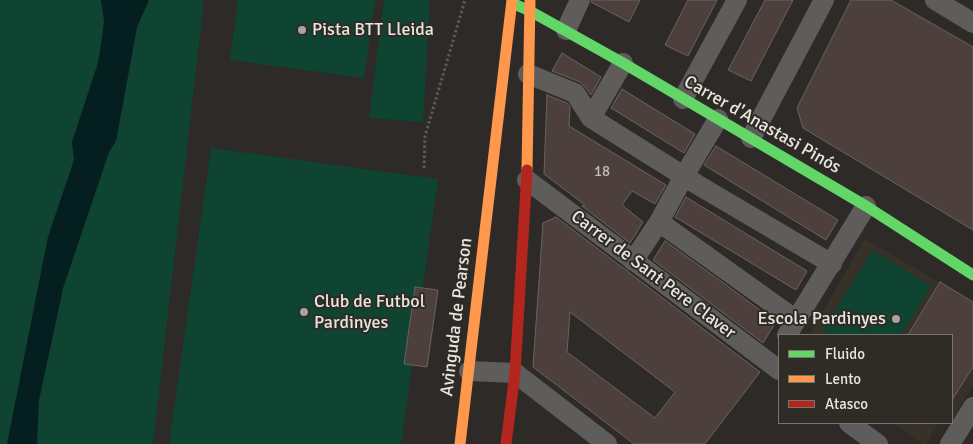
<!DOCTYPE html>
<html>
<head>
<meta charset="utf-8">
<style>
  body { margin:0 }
  #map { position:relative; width:973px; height:444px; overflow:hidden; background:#2d2a27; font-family:Signika,sans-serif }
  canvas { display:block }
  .legend { position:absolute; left:778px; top:334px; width:175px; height:90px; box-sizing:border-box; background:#2f2b25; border:1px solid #797570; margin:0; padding:6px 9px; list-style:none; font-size:15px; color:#e8e5e1 }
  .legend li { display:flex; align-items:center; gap:10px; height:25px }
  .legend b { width:25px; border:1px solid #797570 }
</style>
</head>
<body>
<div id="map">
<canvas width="973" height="444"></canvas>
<ul class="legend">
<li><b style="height:6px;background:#63d668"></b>Fluido</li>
<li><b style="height:6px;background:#ff974d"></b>Lento</li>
<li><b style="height:6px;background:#b3261e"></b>Atasco</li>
</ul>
</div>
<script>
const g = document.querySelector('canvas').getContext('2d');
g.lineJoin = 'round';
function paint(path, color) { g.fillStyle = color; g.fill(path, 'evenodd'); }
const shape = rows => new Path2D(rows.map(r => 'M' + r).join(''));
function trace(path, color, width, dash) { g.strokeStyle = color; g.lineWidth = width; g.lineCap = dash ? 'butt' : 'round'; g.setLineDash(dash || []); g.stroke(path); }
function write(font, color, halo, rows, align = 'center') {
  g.font = font + ' Signika,sans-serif'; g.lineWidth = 4; g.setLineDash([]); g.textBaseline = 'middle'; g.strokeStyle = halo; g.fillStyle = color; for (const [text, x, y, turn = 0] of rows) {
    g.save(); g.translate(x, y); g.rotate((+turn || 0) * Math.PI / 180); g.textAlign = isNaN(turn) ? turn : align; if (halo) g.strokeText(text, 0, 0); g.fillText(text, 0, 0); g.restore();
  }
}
paint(shape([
  [865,239,973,302,973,385,952,420,952,335,809,335],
  [893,423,939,423,926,444,923,444]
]), '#383127');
paint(shape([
  [0,0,101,0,104,21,103,32,98,63,72,141,74,160,48,237,7,444,0,444],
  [149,0,204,0,153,444,37,444,39,400,63,288,109,152,116,141,137,27],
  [238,0,375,0,364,78,230,60],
  [384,0,430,0,423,122,369,118],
  [211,148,438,179,401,444,169,444],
  [873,250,931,286,901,335,832,335,823,330]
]), '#0e4431');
paint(shape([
  [101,0,149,0,137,27,116,141,109,152,63,288,39,400,37,444,7,444,48,237,74,160,72,142,98,63,103,32,104,21]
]), '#051f20');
const building = shape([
  [592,0,640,0,629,22,591,2,592,0],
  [688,0,717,0,688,56,665,45,688,0],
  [765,0,793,0,751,81,728,70,765,0],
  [851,0,891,0,973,47,973,230,803,128,797,108,851,0],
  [562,53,601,77,591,95,585,87,580,82,552,71,562,53],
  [622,89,695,134,684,153,611,108,622,89],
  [547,95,567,103,570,107,569,126,666,185,655,204,632,191,622,205,643,222,630,243,582,206,585,205,544,174,547,95],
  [716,146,838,220,826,240,704,165,716,146],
  [686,197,807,271,796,290,675,217,686,197],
  [556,217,760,372,705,444,634,444,533,367,543,223,556,217],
  [570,312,675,392,655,418,567,352,570,312],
  [665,241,725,284,776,322,763,343,653,260,665,241],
  [940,282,973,302,973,367,952,400,952,335,908,335,940,282],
  [415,287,438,290,427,367,404,364,415,287]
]);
paint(building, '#4d403c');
trace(building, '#676462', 1);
trace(shape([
  [424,168,425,136,465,0]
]), '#5b5a58', 3, [2.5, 2.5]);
trace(shape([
  [935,0,973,23],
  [566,30,580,0],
  [528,74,575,93,591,118,698,185,832,264],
  [683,99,737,0],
  [591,118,623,63],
  [718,119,684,176,659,222,796,320],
  [751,138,824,0],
  [527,180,779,370],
  [633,261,659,222],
  [787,335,866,206],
  [469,371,515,373,607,444],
  [849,423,878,444],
  [950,444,973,407]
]), '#5e5d5c', 20);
trace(shape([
  [512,3,530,11,623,63,866,206,973,275]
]), '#63d668', 11);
trace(shape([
  [527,170,530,0],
  [460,444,512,0]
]), '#ff974d', 11);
trace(shape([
  [506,444,515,373,527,170]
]), '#b3261e', 11);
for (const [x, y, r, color] of [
  [302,30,5,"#a7a4a0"],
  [304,312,5,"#a7a4a0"],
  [896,319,5,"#a7a4a0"]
]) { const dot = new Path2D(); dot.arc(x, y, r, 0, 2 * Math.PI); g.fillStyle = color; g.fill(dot); trace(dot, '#2f2b25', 2); }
write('15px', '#c1bcb8', null, [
  ["18",602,172]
]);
write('18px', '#e8e5e1', '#2f2b25', [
  ["Pista BTT Lleida",312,30],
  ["Club de Futbol",314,302],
  ["Pardinyes",314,323],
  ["Escola Pardinyes",886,319,"right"]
], 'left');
write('18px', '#e8e5e1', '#2f2b25', [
  ["Carrer d'Anastasi Pinós",762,125,30],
  ["Carrer de Sant Pere Claver",653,275,37],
  ["Avinguda de Pearson",457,317,-83]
]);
</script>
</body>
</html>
